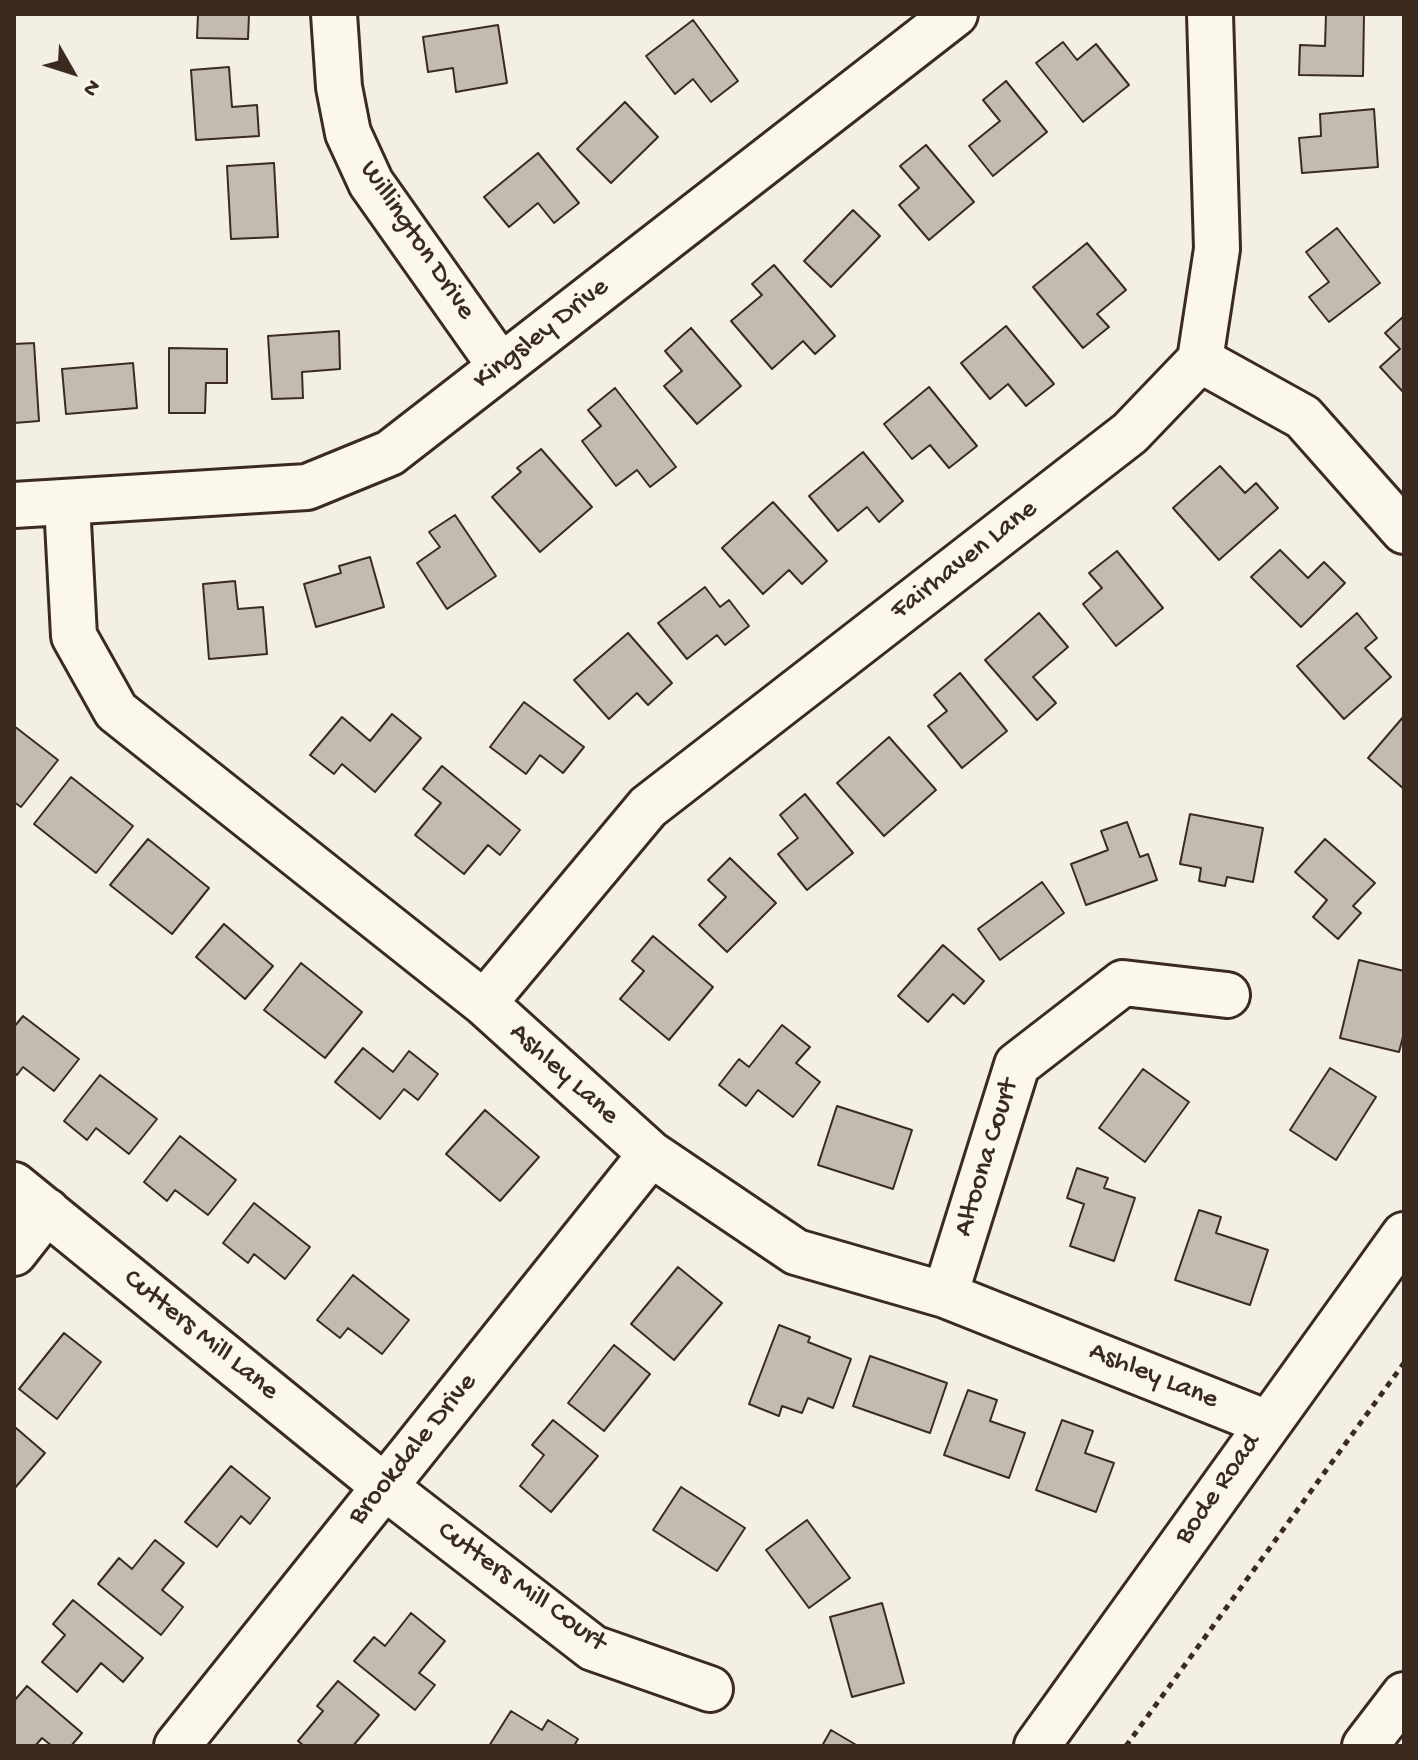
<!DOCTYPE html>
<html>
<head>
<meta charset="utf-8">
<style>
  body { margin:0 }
  #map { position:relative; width:1418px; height:1760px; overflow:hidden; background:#f3efe4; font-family:"Gochi Hand",sans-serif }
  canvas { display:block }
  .frame { position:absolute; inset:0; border:16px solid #3b2a1e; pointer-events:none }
  .north { position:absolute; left:32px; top:32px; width:80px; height:80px; -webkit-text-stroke:6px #fbf7ec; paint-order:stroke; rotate:129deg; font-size:22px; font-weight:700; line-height:32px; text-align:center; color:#3b2a1e }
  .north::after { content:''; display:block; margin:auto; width:28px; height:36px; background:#3b2a1e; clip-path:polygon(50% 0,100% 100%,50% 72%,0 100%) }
</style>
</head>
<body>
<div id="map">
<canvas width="1418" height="1760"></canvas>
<div class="frame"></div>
<div class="north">N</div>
</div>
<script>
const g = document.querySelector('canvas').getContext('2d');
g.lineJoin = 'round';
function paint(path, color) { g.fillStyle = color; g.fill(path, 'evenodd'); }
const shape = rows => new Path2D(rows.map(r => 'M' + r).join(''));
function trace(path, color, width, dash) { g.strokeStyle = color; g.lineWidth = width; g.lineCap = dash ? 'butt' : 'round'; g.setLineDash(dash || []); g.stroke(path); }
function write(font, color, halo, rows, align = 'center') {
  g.font = font + ' "Gochi Hand",sans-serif'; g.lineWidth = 6; g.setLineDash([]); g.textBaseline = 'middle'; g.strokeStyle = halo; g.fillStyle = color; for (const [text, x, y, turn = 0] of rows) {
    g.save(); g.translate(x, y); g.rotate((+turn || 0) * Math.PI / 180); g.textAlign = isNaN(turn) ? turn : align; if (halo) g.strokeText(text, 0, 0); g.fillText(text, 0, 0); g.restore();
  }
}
const building = shape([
  [198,14,249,14,248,39,197,38,198,14],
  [1326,14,1364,14,1363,76,1299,75,1300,45,1325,46,1326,14],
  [693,20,738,81,711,102,693,79,675,94,646,56,693,20],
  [498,25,507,83,456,92,453,68,428,72,423,37,498,25],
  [1063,42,1077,60,1096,44,1129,85,1083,122,1036,63,1063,42],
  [229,67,232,107,257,105,259,136,196,140,191,70,229,67],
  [1006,81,1047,132,993,176,969,146,1000,121,983,100,1006,81],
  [625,102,658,137,611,183,577,149,625,102],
  [1374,109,1378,167,1302,173,1299,138,1321,136,1320,114,1374,109],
  [926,145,974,202,929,240,899,205,919,188,900,166,926,145],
  [538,153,579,203,554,223,538,203,509,227,484,197,538,153],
  [274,163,278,237,231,239,227,166,274,163],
  [853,210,880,236,831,287,804,261,853,210],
  [1337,228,1380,283,1329,322,1309,297,1329,282,1306,252,1337,228],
  [1087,243,1126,290,1097,314,1109,327,1083,348,1033,287,1087,243],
  [774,265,835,336,815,354,803,341,772,369,731,321,762,295,752,284,774,265],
  [1404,316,1404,393,1380,367,1400,349,1385,333,1404,316],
  [1006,326,1054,384,1026,406,1008,384,990,399,961,363,1006,326],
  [691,328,741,386,697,424,664,386,682,371,665,351,691,328],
  [339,331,340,369,302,372,303,398,272,399,268,336,339,331],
  [34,343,39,421,14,423,14,344,34,343],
  [169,348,227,349,227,383,206,383,205,413,169,413,169,348],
  [133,363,137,408,66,414,62,369,133,363],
  [929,387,977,446,949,468,930,445,912,459,884,424,929,387],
  [615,388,676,467,650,487,637,470,616,486,582,441,601,426,588,410,615,388],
  [541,449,592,507,540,552,492,497,521,472,517,468,541,449],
  [863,452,903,501,879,522,867,507,838,531,809,496,863,452],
  [1220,466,1245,493,1256,483,1278,508,1219,560,1173,508,1220,466],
  [773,502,827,561,802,584,789,570,763,594,722,548,773,502],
  [455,515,496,576,447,609,417,563,440,547,429,532,455,515],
  [1280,550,1308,578,1324,562,1345,583,1301,627,1251,577,1280,550],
  [1117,551,1163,608,1116,646,1083,604,1102,588,1089,573,1117,551],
  [370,557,384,607,316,627,304,584,341,573,339,566,370,557],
  [235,581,238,609,263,607,267,654,209,659,203,584,235,581],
  [705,587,720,607,729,600,749,626,725,645,717,635,687,659,658,623,705,587],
  [1039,613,1068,647,1033,677,1056,703,1037,720,985,660,1039,613],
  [1357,613,1377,638,1365,648,1391,677,1344,719,1297,666,1357,613],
  [628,633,672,683,648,705,637,693,609,719,574,680,628,633],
  [960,673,1007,731,962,768,928,726,947,711,934,695,960,673],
  [524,702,584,747,563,773,540,755,526,774,490,747,524,702],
  [392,714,421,738,375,792,342,764,334,774,310,755,342,717,370,741,392,714],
  [1404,716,1404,789,1368,758,1404,716],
  [14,726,58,760,21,807,14,802,14,726],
  [889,737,936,790,884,836,837,783,889,737],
  [442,766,520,830,500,855,488,845,464,874,415,835,441,803,423,789,442,766],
  [71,777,133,826,96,873,34,824,71,777],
  [805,794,853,853,807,890,778,854,798,838,780,815,805,794],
  [1190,814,1263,828,1253,882,1227,877,1225,886,1199,881,1201,868,1180,864,1190,814],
  [1127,822,1140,857,1148,854,1157,880,1086,905,1071,864,1108,850,1101,831,1127,822],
  [148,839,209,888,172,934,110,885,148,839],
  [1325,839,1375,883,1353,906,1361,913,1338,939,1313,917,1327,900,1295,872,1325,839],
  [730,858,776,903,727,952,699,925,726,897,708,880,730,858],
  [1042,882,1064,913,1000,960,978,929,1042,882],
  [224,924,273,966,245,999,196,957,224,924],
  [653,936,713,987,669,1040,620,999,644,971,632,961,653,936],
  [943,945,984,981,964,1004,953,994,928,1022,898,996,943,945],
  [1359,960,1404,971,1404,1033,1399,1052,1340,1038,1359,960],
  [301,963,362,1012,325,1058,264,1010,301,963],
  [23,1016,79,1059,54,1091,23,1067,17,1075,14,1072,14,1027,23,1016],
  [782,1025,810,1047,796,1063,820,1082,793,1117,758,1090,746,1106,719,1085,739,1059,749,1067,782,1025],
  [363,1048,393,1072,409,1051,438,1074,418,1100,404,1089,380,1119,335,1082,363,1048],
  [1330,1068,1376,1097,1336,1160,1290,1130,1330,1068],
  [1143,1069,1189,1102,1145,1162,1099,1128,1143,1069],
  [100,1075,157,1119,129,1154,96,1128,87,1140,64,1121,100,1075],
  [837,1106,912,1130,893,1189,818,1165,837,1106],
  [485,1110,539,1157,500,1201,446,1154,485,1110],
  [180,1136,236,1180,208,1215,175,1190,167,1201,144,1182,180,1136],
  [1077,1168,1108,1178,1104,1188,1135,1198,1114,1261,1070,1246,1084,1204,1067,1198,1077,1168],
  [254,1203,310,1247,285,1279,254,1254,248,1263,223,1243,254,1203],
  [1199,1210,1221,1217,1216,1233,1268,1250,1250,1305,1175,1280,1199,1210],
  [678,1267,722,1303,674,1360,631,1324,678,1267],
  [353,1275,409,1320,382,1354,348,1328,340,1338,317,1320,353,1275],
  [779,1325,810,1337,808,1342,851,1359,833,1408,808,1398,802,1413,782,1406,779,1416,749,1404,779,1325],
  [64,1333,101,1362,57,1419,19,1389,64,1333],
  [614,1345,650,1374,604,1431,568,1403,614,1345],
  [870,1356,947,1383,930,1433,853,1406,870,1356],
  [968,1390,997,1400,990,1421,1025,1433,1009,1478,944,1455,968,1390],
  [553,1420,598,1456,551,1512,520,1486,544,1455,532,1445,553,1420],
  [1062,1420,1093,1431,1085,1453,1114,1463,1096,1512,1036,1490,1062,1420],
  [16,1428,45,1453,14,1489,14,1430,16,1428],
  [231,1466,270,1498,250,1524,241,1516,217,1547,185,1522,231,1466],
  [681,1487,745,1528,717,1571,653,1530,681,1487],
  [807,1520,850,1578,809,1608,766,1550,807,1520],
  [155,1540,184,1563,162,1590,183,1607,161,1635,98,1584,119,1558,132,1569,155,1540],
  [73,1600,143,1658,123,1682,101,1663,77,1692,42,1662,65,1635,53,1624,73,1600],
  [882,1603,904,1683,852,1697,830,1617,882,1603],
  [411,1613,445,1641,419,1673,435,1685,415,1710,354,1661,374,1637,385,1646,411,1613],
  [338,1681,379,1715,353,1746,304,1746,298,1741,323,1711,317,1706,338,1681],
  [27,1686,82,1733,71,1746,52,1746,42,1738,35,1746,14,1746,14,1701,27,1686],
  [511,1711,542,1730,548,1720,578,1739,574,1746,489,1746,511,1711],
  [831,1730,858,1746,822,1746,831,1730]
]);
paint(building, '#c3bbb0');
trace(building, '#3b2a1e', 2);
const minor = shape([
  [334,14,339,87,348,133,371,183,501,367],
  [1200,360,1303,417,1404,531],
  [67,503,74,636,116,711,484,1003,651,1154,796,1252,945,1295,1267,1423],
  [14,505,307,487,390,453,955,14],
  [484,1003,648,807,1130,433,1200,360,1217,249,1210,14],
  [14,1185,385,1487,593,1648,710,1689],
  [14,1253,47,1211],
  [945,1295,1017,1065,1123,983,1227,995],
  [177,1746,651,1154],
  [1037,1746,1404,1235],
  [1365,1746,1404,1695]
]);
trace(minor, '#3b2a1e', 50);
trace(shape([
  [1126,1746,1404,1363]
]), '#3b2a1e', 5, [6, 6]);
trace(minor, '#fbf7ec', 44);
write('28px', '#3b2a1e', '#fbf7ec', [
  ["Willington Drive",416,241,56],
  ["Kingsley Drive",542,335,-38],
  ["Fairhaven Lane",965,561,-38],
  ["Ashley Lane",563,1075,42],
  ["Altoona Court",988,1158,-73],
  ["Cutters Mill Lane",200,1336,39],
  ["Ashley Lane",1153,1377,22],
  ["Brookdale Drive",414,1450,-51],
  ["Bode Road",1219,1490,-55],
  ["Cutters Mill Court",521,1588,36]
]);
</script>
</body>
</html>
